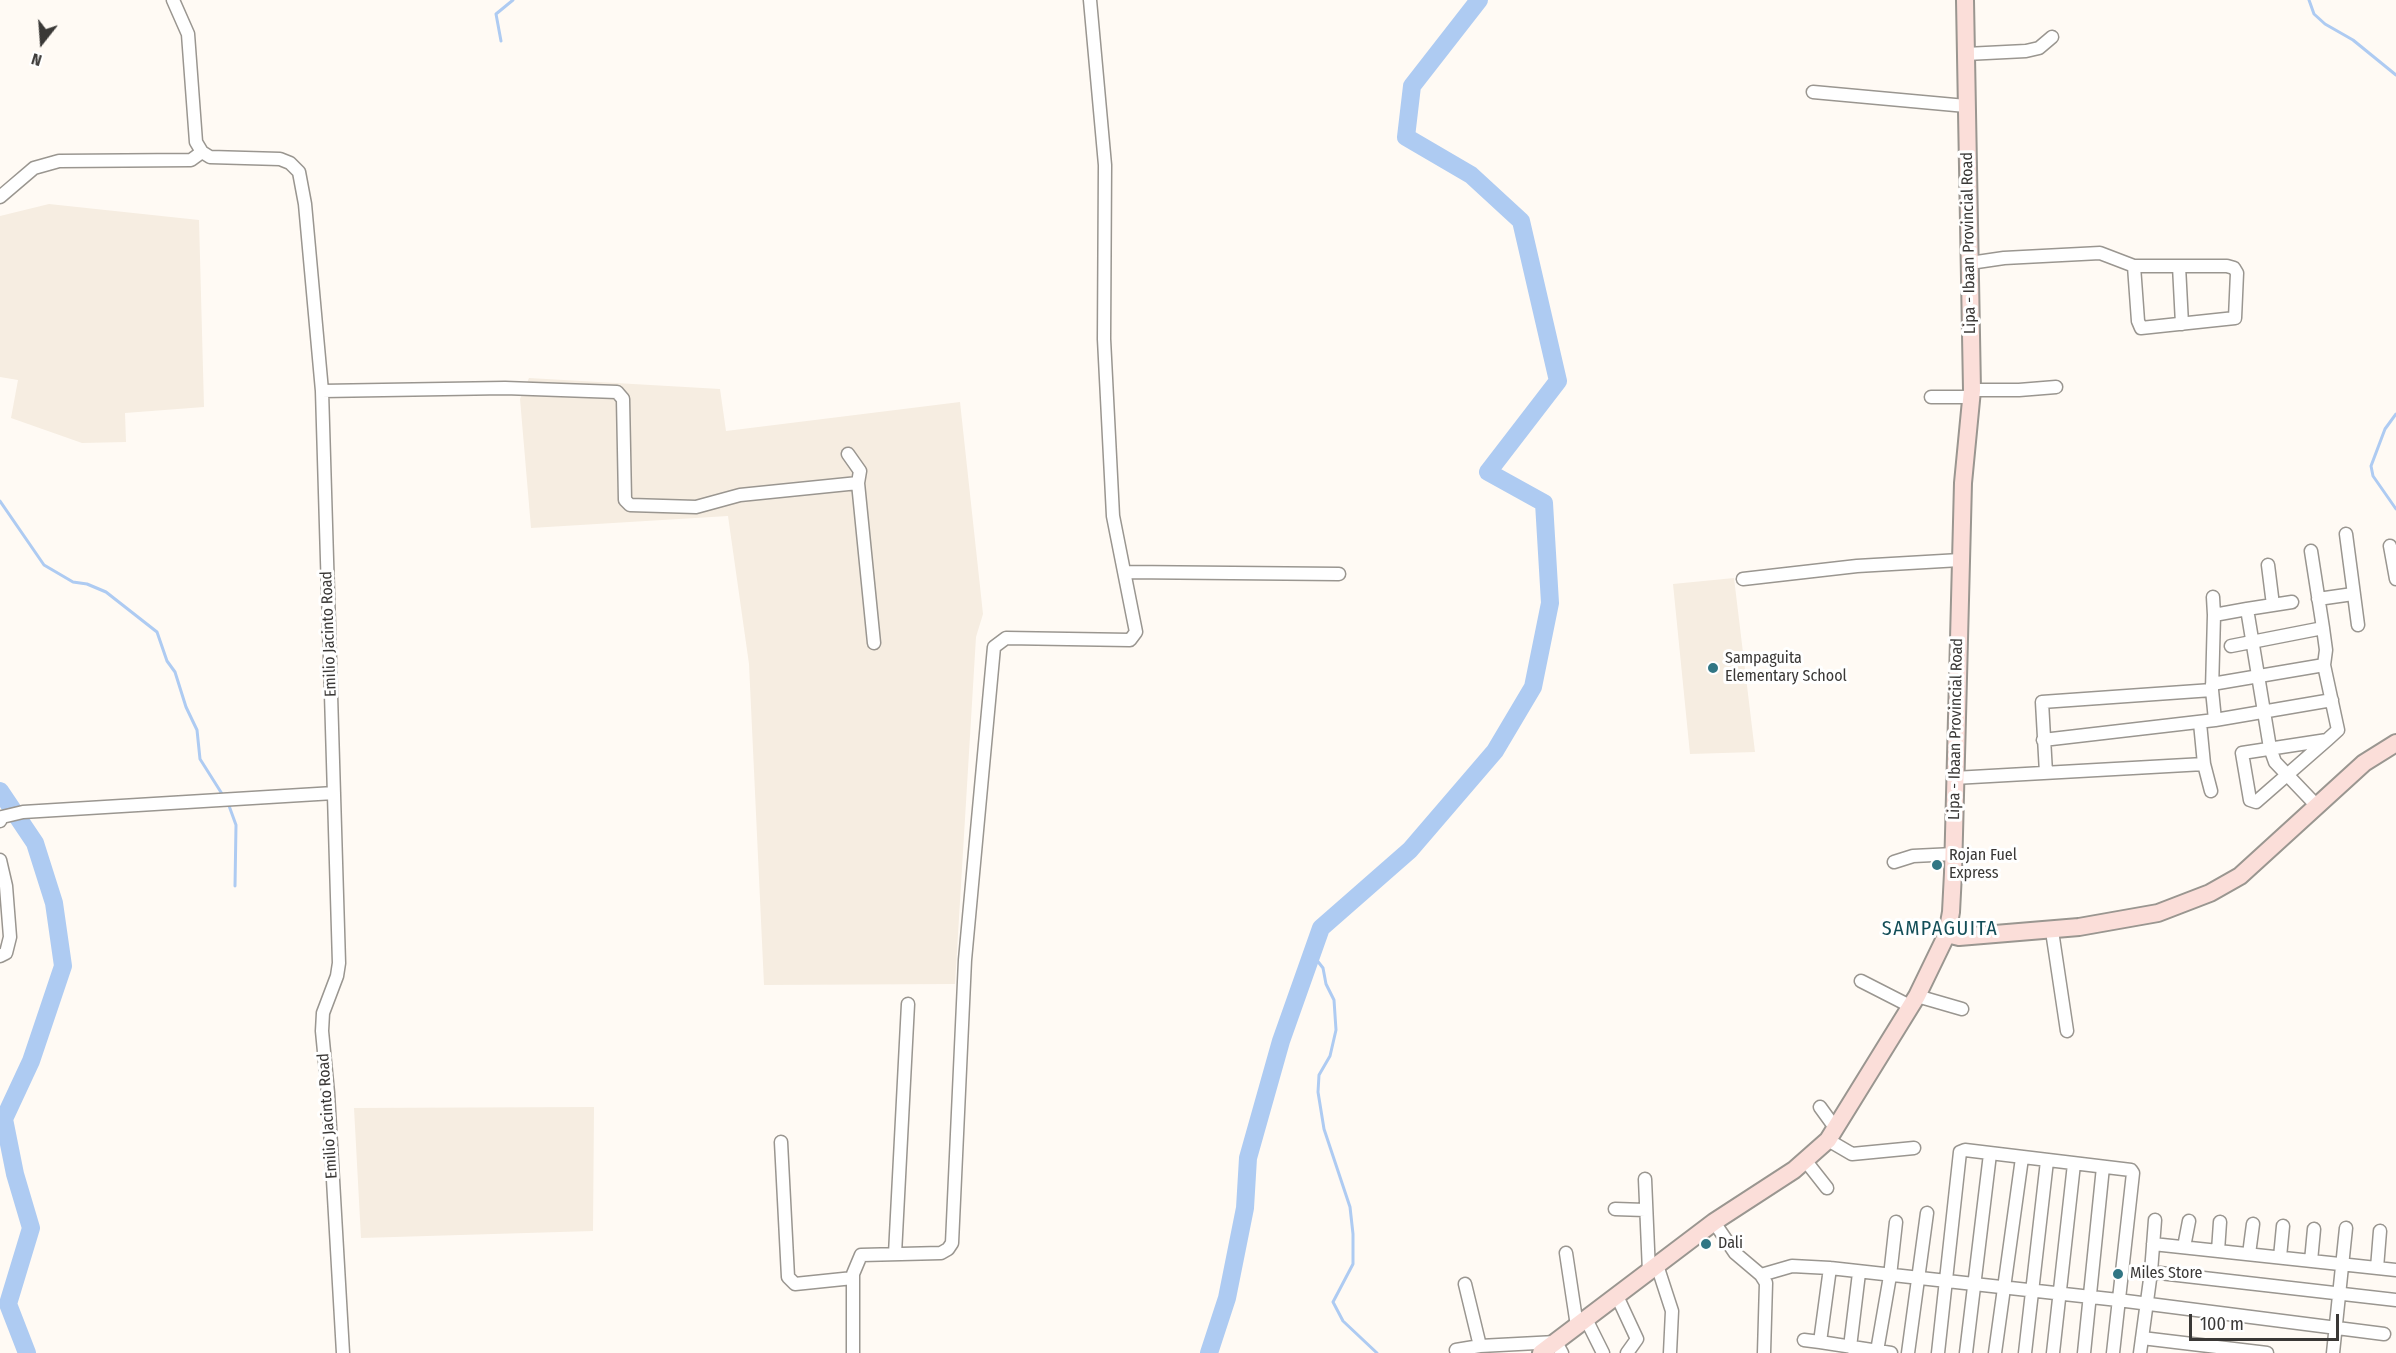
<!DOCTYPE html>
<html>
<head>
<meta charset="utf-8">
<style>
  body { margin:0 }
  #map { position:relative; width:2396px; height:1353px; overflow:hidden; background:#fffaf4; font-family:"Fira Sans Condensed",sans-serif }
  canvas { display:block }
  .north { position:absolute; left:12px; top:12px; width:60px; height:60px; -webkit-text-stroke:4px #fff; paint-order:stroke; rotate:197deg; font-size:16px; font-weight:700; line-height:24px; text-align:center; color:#3a3836 }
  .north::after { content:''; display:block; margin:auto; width:21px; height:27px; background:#3a3836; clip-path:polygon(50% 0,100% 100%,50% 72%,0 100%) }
  .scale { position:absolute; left:2189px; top:1314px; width:150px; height:27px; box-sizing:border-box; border:3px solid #3a3836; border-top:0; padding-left:8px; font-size:18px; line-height:21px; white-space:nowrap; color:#3a3836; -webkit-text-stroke:4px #fff; paint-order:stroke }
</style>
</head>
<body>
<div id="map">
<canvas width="2396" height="1353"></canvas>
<div class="north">N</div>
<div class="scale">100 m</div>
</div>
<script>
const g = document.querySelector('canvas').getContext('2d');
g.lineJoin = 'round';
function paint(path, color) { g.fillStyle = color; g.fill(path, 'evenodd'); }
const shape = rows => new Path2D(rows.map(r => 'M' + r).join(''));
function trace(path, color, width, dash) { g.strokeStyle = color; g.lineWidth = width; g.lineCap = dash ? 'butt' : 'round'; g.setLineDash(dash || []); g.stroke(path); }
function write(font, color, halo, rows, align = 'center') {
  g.font = font + ' "Fira Sans Condensed",sans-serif'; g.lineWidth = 6; g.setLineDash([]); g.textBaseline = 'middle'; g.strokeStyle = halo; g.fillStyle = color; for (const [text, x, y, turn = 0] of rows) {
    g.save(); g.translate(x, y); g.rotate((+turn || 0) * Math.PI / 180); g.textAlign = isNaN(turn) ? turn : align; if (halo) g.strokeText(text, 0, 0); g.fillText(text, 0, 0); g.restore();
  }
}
paint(shape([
  [49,204,199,220,204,407,125,413,126,442,82,443,11,418,18,380,0,377,0,216],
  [529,378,720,389,726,431,960,402,983,614,976,637,955,984,764,985,749,664,728,516,531,528,520,399],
  [1734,578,1755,752,1690,754,1673,584],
  [594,1107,593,1231,361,1238,354,1108]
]), '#f6ede1');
trace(shape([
  [2309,0,2314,14,2325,24,2353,40,2396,75],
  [501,41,496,14,513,0],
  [2396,414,2385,429,2371,466,2373,476,2396,509],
  [0,501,44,565,73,582,87,584,106,592,157,632,167,661,175,672,186,707,197,730,200,759,224,797],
  [228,803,236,825,235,886],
  [1312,954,1323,968,1326,984,1334,1000,1336,1030,1330,1056,1319,1075,1318,1092,1324,1129,1350,1207,1353,1234,1353,1264,1333,1302,1343,1321,1377,1353]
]), '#aecbf2', 3);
trace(shape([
  [0,791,35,843,54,903,63,966,31,1061,4,1119,15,1174,31,1228,8,1304,27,1353],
  [1209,1353,1227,1298,1245,1208,1248,1158,1281,1041,1321,928,1410,850,1495,751,1533,687,1550,603,1544,503,1488,472,1558,381,1521,221,1471,175,1406,137,1412,86,1479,0]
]), '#aecbf2', 18);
const street = shape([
  [173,0,188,34,196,142,202,152,210,157,280,159,290,163,299,172,305,204,322,391,339,963,337,976,323,1013,322,1031,328,1093,343,1353],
  [1966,54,2026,51,2039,48,2052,37],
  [1813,92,1966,106],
  [0,197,34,168,59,161,191,160,202,152],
  [1970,263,2004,258,2100,253,2134,266,2227,266,2234,268,2237,273,2235,318,2141,328,2138,321,2134,266],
  [2179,266,2182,324],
  [1972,390,2019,390,2056,387],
  [322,391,505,388,617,392,623,399,625,500,630,505,696,507,740,495,858,483,874,643],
  [1931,397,1972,397],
  [848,454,860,471,858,483],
  [2346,534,2358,625],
  [2390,546,2396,579],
  [2311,551,2323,628],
  [2268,565,2273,605],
  [1125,572,1339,574],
  [1743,579,1857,566,1960,560],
  [2213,597,2214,615],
  [2318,599,2353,594],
  [2247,609,2292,602],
  [2324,665,2338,730,2327,740,2256,802,2250,800,2242,753,2327,740],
  [2212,684,2324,665,2326,650,2323,628,2231,646],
  [2215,720,2332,700],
  [2200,723,2204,764,2211,791],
  [2043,740,2215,720,2212,690,2214,615,2247,609,2270,748,2275,762,2316,805],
  [2046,773,2042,702,2212,690],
  [1954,778,2204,764],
  [0,821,2,817,23,812,334,793],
  [0,860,6,886,10,937,6,953,0,956],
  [1894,862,1913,856,1954,854],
  [2052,931,2067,1031],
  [1861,981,1910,1006],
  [1917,996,1962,1009],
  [1820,1107,1836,1129],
  [1828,1140,1852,1154,1914,1148],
  [781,1142,788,1277,795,1284,853,1278],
  [1805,1160,1827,1188],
  [1645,1179,1649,1272],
  [1615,1209,1645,1210],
  [1714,1222,1735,1253,1761,1275,1766,1283,1764,1353],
  [2153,1244,2396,1270],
  [2184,1247,2189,1221],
  [2218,1251,2220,1222],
  [1566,1253,1577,1326],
  [895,1254,908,1004],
  [2249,1254,2253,1224],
  [2280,1257,2283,1226],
  [2311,1261,2314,1229],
  [1657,1265,1672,1311,1670,1353],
  [1830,1268,1820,1342,1891,1353],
  [2377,1268,2380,1231],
  [2151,1272,2396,1300],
  [1761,1275,1792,1266,1830,1268,2118,1300,2384,1334],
  [1465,1284,1480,1346,1556,1342,1562,1353],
  [1617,1296,1637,1339,1627,1353],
  [1586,1319,1603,1353],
  [2142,1338,2267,1353],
  [1804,1340,1820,1342],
  [1850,1347,1859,1273],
  [1456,1350,1480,1346],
  [1877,1351,1890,1276,1896,1222],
  [853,1353,853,1274,861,1255,941,1253,948,1249,952,1243,965,960,994,647,1006,638,1130,640,1136,632,1113,516,1104,339,1105,165,1090,0],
  [1908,1353,1927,1213],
  [1938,1353,1960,1152,1965,1150,2131,1170,2133,1173,2113,1353],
  [1966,1353,1990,1154],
  [1995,1353,2022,1158],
  [2025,1353,2047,1161],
  [2053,1353,2074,1164],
  [2084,1353,2103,1167],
  [2140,1353,2151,1272,2155,1220],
  [2333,1353,2346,1228]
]);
const secondary = shape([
  [1947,934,1959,937,2079,927,2158,913,2210,893,2240,876,2364,763,2396,743],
  [1541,1353,1714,1222,1794,1170,1828,1140,1917,996,1947,934,1951,912,1953,873,1963,483,1972,390,1965,0]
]);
trace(street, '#9a9690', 15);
trace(secondary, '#9a9690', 20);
trace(street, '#fff', 12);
trace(secondary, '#fbded9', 16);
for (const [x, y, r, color] of [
  [1713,668,6,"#317684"],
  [1937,865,6,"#317684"],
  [1706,1244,6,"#317684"],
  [2118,1274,6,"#317684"]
]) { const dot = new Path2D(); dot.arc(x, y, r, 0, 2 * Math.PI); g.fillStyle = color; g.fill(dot); trace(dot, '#fff', 2); }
write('16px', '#3a3836', '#fff', [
  ["Lipa - Ibaan Provincial Road",1969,243,-91],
  ["Emilio Jacinto Road",329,634,-92],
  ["Lipa - Ibaan Provincial Road",1956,729,-89],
  ["Emilio Jacinto Road",328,1116,-94]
]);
write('16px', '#3a3836', '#fff', [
  ["Sampaguita",1725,659],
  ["Elementary School",1725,677],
  ["Rojan Fuel",1949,856],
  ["Express",1949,874],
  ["Dali",1718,1244],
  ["Miles Store",2130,1274]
], 'left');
g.letterSpacing = '1.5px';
write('20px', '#134e58', '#fff', [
  ["SAMPAGUITA",1940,929]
]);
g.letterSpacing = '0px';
</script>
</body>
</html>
